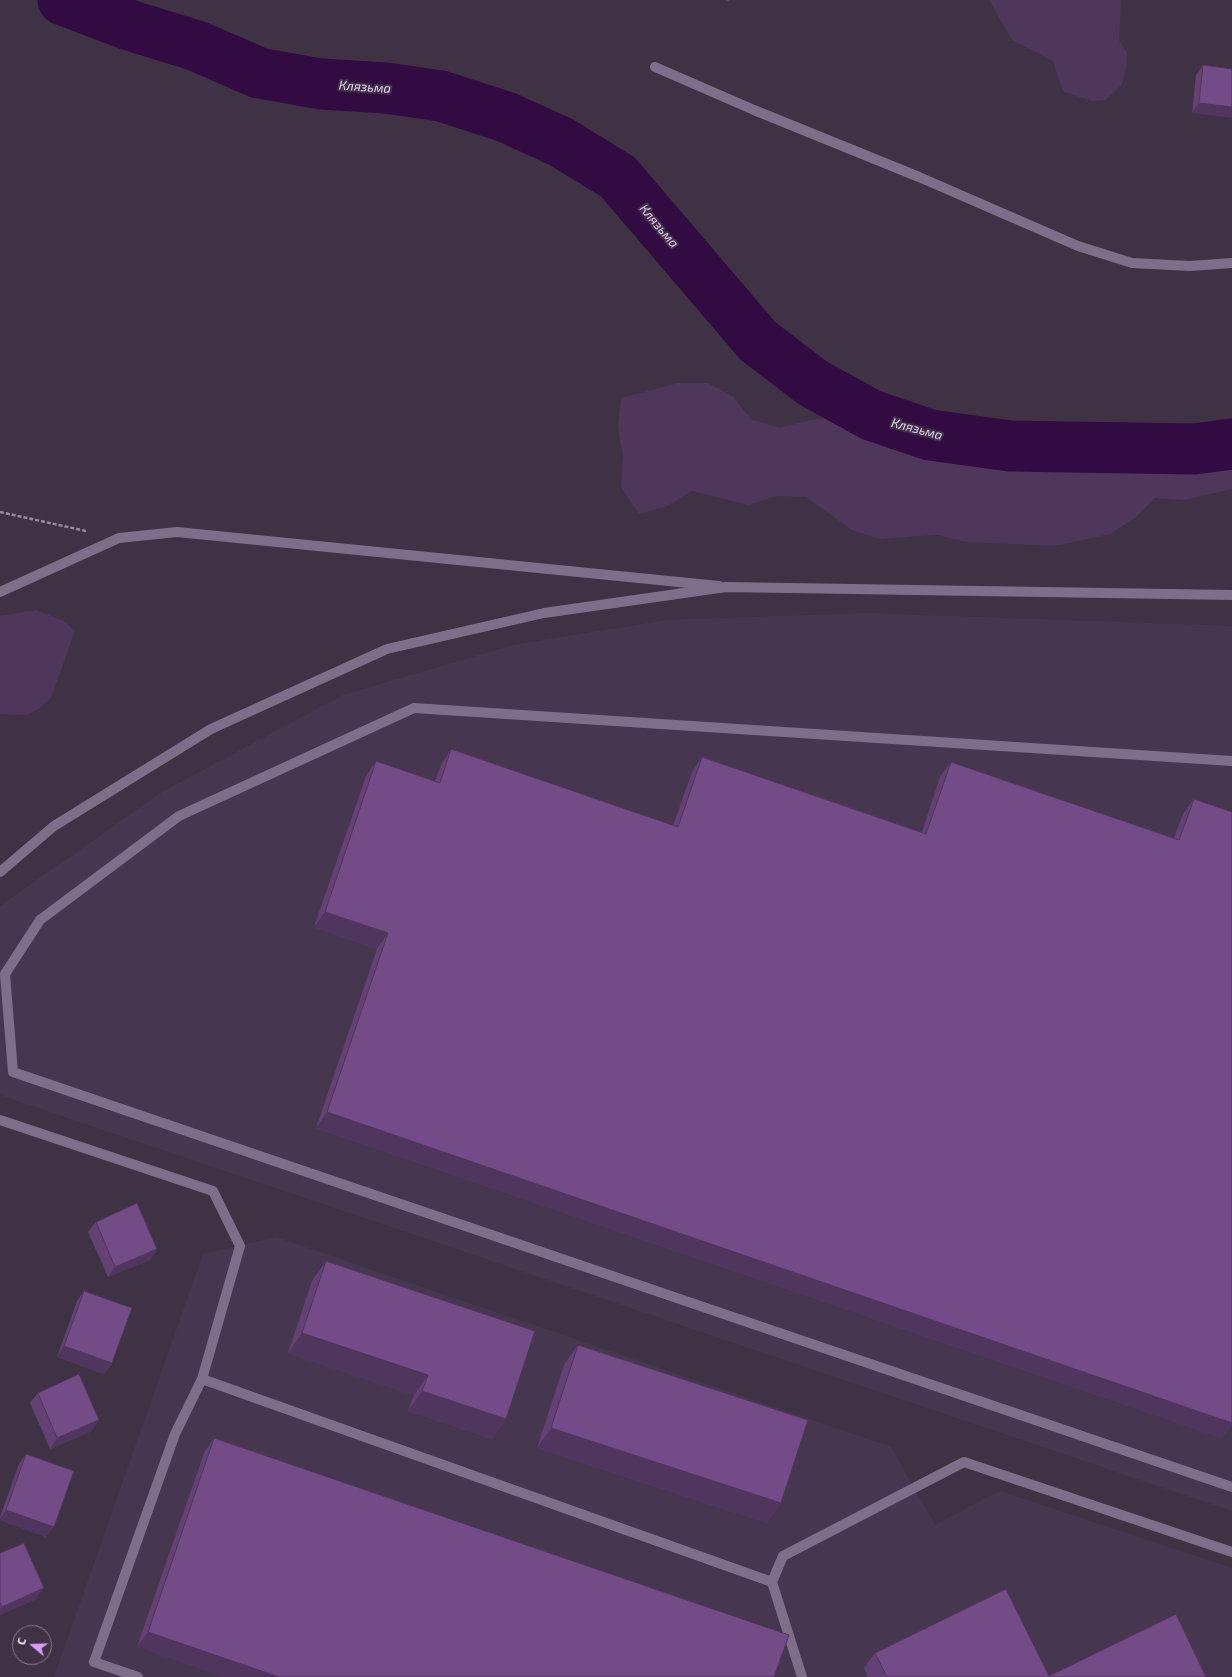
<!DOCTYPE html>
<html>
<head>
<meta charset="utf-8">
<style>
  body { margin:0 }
  #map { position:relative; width:1232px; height:1677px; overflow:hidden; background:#3f3245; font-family:"Exo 2",sans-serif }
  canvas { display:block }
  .north { position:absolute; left:12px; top:1625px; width:40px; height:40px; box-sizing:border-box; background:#3f3245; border:1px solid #877c8d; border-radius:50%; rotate:289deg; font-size:11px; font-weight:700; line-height:16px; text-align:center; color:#f4ecf9 }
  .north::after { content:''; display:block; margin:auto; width:14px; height:18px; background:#d99af7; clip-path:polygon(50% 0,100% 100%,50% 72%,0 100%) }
</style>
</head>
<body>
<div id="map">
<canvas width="1232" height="1677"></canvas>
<div class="north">С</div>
</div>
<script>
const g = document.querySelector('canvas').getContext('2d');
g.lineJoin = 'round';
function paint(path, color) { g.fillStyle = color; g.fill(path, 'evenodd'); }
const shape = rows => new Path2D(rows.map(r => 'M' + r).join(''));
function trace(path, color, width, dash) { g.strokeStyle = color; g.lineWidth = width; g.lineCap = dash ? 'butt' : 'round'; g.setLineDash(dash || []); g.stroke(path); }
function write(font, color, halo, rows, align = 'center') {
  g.font = font + ' "Exo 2",sans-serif'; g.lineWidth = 4; g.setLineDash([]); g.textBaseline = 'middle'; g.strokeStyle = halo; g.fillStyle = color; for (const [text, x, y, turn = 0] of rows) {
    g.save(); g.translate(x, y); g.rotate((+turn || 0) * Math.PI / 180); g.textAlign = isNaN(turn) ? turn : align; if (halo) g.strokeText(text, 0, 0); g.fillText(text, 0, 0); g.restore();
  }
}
paint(shape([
  [866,613,1232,626,1232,1511,0,1095,0,906,162,792,343,695,513,645,667,620],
  [276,1237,891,1447,935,1525,999,1491,1232,1568,1232,1677,54,1677,203,1254]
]), '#473650');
paint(shape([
  [989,0,1121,0,1119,40,1127,53,1126,68,1122,85,1105,100,1091,101,1063,91,1053,61,1012,40],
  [678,383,708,383,733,397,751,419,779,428,811,420,841,416,904,439,962,454,992,458,1023,456,1082,459,1109,467,1170,471,1232,458,1232,489,1184,500,1155,498,1135,518,1110,534,1055,546,966,542,938,535,879,539,852,530,806,497,776,496,749,505,692,491,667,506,639,514,621,487,623,456,618,427,621,398],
  [36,610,64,621,75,631,51,698,40,708,27,715,0,714,0,616]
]), '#4f365b');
trace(shape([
  [63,0,129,25,197,46,259,73,321,84,386,88,441,96,506,117,561,142,618,177,758,341,813,383,871,415,930,435,1010,446,1194,449,1232,444]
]), '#320b42', 51);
trace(shape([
  [0,512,86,531]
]), '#958b9b', 2.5, [4, 2]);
trace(shape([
  [655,67,754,110,919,177,1078,246,1132,263,1190,266,1232,263],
  [0,592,119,538,177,532,719,586],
  [1232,761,414,708,179,816,40,920,5,974,13,1072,1232,1487],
  [0,1120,213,1191,240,1246,202,1379,175,1434,94,1662,138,1677],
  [202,1379,772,1582],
  [802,1677,772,1582,783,1556,964,1462,1232,1552]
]), '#7f6e89', 10);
trace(shape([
  [0,872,54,826,211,729,387,649,544,613,726,587,1232,595]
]), '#7f6e89', 10);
paint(shape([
  [725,0,730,0,728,2],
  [1203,65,1232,69,1192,113,1196,75],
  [451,749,673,826,692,772,702,757,922,832,940,777,951,762,1174,838,1183,814,1194,799,1232,812,1232,1425,1222,1438,316,1128,377,949,314,927,366,776,376,761,435,781,441,765],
  [96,1222,157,1249,150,1260,108,1277,88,1232],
  [326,1261,506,1419,492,1439,408,1411,414,1395,288,1353,312,1281],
  [84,1291,112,1363,104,1374,57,1357,77,1301],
  [578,1345,781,1503,767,1523,537,1448,564,1365],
  [38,1393,92,1431,50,1449,30,1403],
  [214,1438,774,1677,137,1647,204,1453],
  [26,1454,46,1537,0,1520,0,1517,19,1464],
  [0,1553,36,1599,0,1615],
  [875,1653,1049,1676,1206,1677,868,1677,864,1668]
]), '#634174');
paint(shape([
  [1199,103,1232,107,1232,118,1192,113],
  [325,912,388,933,377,949,314,927],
  [327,1112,1232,1423,1232,1425,1222,1438,316,1128],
  [157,1249,150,1260,108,1277,115,1267],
  [302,1333,428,1375,414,1395,288,1353],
  [64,1346,112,1363,104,1374,57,1357],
  [422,1391,506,1419,492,1439,408,1411],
  [99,1420,92,1431,50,1449,57,1438],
  [551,1428,781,1503,767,1523,537,1448],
  [6,1510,54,1527,46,1537,0,1520,0,1519],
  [44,1588,36,1599,0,1615,0,1609,2,1607],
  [148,1632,279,1677,223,1677,137,1647]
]), '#50355e');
const building = shape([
  [1203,65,1232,69,1232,107,1199,103,1203,65],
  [451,749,678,827,702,757,926,834,951,762,1179,840,1194,799,1232,812,1232,1423,327,1112,388,933,325,912,376,761,440,783,451,749],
  [137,1203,157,1249,115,1267,96,1222,137,1203],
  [326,1261,535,1331,506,1419,422,1391,428,1375,302,1333,326,1261],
  [84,1291,132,1308,112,1363,64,1346,84,1291],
  [578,1345,808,1420,781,1503,551,1428,578,1345],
  [79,1374,99,1420,57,1438,38,1393,79,1374],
  [214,1438,789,1635,774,1677,279,1677,148,1632,214,1438],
  [26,1454,74,1471,54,1527,6,1510,26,1454],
  [24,1543,44,1588,2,1607,0,1602,0,1553,24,1543],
  [1006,1589,1049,1676,1176,1614,1206,1677,887,1677,875,1653,1006,1589]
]);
paint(building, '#734c87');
trace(building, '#50355e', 1);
write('italic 13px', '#ebc9fd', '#3f3245', [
  ["Клязьма",365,87,4],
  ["Клязьма",659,226,50],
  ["Клязьма",917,429,15]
]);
</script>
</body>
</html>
